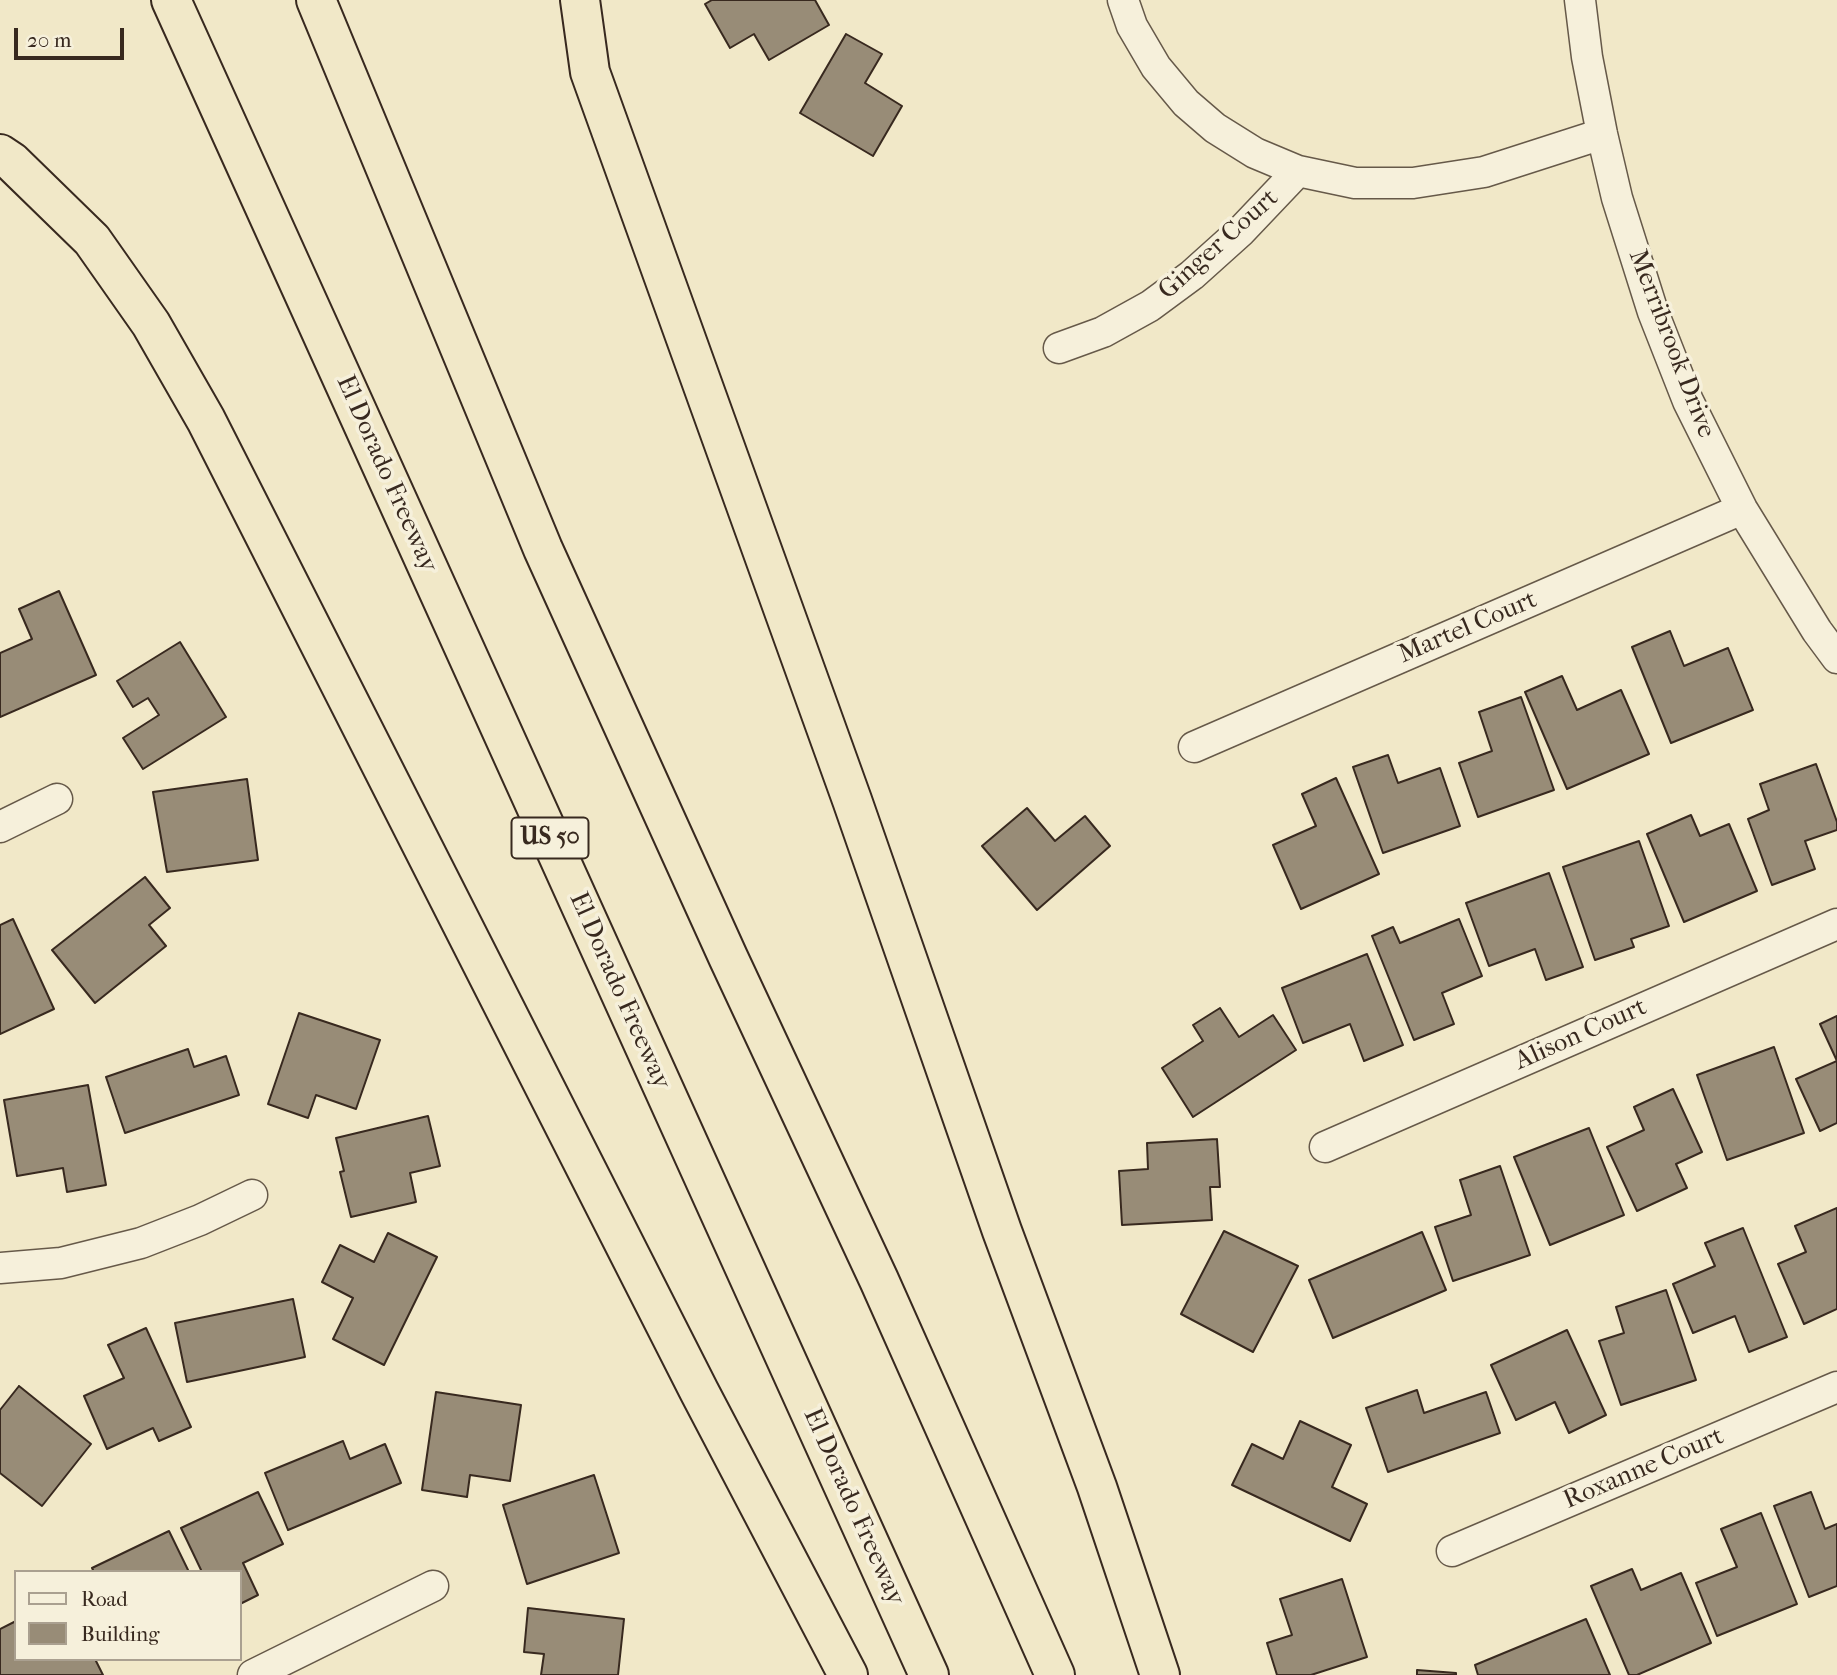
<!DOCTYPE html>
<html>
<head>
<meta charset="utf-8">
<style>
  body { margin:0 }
  #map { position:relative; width:1837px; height:1675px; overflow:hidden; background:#f1e8c8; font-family:"IM FELL French Canon",serif }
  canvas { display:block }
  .legend { position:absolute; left:14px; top:1570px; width:228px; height:91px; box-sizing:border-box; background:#f6f0db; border:2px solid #aaa090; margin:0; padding:9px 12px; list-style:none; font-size:21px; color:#38291f }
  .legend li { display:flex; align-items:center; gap:14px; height:35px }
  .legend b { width:35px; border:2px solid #aaa090 }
  .scale { position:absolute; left:14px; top:28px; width:110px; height:32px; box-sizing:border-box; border:4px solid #38291f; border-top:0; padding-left:9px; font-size:21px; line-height:24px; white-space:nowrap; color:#38291f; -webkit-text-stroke:5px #f6f0db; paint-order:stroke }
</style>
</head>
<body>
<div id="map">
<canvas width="1837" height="1675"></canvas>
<ul class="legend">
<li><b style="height:9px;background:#f6f0db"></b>Road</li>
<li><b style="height:19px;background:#988c77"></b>Building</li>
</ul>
<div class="scale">20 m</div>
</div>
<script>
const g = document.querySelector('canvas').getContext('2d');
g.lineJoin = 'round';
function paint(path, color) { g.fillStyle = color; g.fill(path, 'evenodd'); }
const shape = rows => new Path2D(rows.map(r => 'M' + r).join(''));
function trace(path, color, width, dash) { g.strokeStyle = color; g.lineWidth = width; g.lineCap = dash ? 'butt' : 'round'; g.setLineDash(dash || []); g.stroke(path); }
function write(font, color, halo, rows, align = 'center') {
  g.font = font + ' "IM FELL French Canon",serif'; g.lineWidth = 7; g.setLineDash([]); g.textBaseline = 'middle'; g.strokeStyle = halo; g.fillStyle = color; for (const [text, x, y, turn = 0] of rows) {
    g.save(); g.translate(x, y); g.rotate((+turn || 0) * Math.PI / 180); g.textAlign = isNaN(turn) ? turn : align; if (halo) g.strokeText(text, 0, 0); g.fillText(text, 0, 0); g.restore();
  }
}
const building = shape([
  [712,0,815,0,829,25,769,60,754,34,730,48,705,4,712,0],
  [846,34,882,54,865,83,902,106,873,156,800,113,846,34],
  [59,591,96,675,0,717,0,653,32,639,19,609,59,591],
  [1670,631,1684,666,1728,648,1753,710,1671,743,1632,647,1670,631],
  [180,642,226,717,143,769,123,738,159,715,148,698,133,707,117,681,180,642],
  [1562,676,1577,710,1621,690,1649,754,1567,789,1525,692,1562,676],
  [1521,697,1554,790,1478,817,1459,763,1492,751,1479,712,1521,697],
  [1388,755,1398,783,1440,768,1460,826,1383,853,1353,767,1388,755],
  [1816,764,1837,822,1837,830,1805,841,1815,869,1772,885,1748,819,1769,810,1760,784,1816,764],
  [1336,778,1379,874,1301,909,1273,845,1316,826,1302,794,1336,778],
  [247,779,258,860,167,872,153,792,247,779],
  [1027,808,1055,841,1085,816,1110,846,1037,910,982,846,1027,808],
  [1691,815,1700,836,1729,824,1757,891,1684,922,1647,834,1691,815],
  [1639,841,1669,926,1631,939,1634,947,1595,960,1563,867,1639,841],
  [1549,873,1583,967,1546,980,1535,949,1489,966,1466,903,1549,873],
  [145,877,170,908,149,925,166,946,95,1003,52,950,145,877],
  [13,919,54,1009,0,1034,0,925,13,919],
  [1459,919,1482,976,1442,993,1454,1024,1414,1040,1372,936,1393,927,1400,943,1459,919],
  [1367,954,1403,1045,1364,1061,1350,1024,1303,1043,1282,988,1367,954],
  [1220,1008,1239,1037,1273,1015,1296,1050,1193,1117,1162,1068,1203,1041,1193,1025,1220,1008],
  [299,1013,380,1040,356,1109,316,1095,308,1118,268,1104,299,1013],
  [1837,1016,1837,1123,1820,1131,1796,1079,1837,1061,1820,1024,1837,1016],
  [1774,1047,1804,1133,1727,1160,1697,1075,1774,1047],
  [188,1049,194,1067,226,1056,239,1095,125,1133,106,1077,188,1049],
  [88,1085,106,1185,67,1192,63,1168,17,1176,4,1100,88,1085],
  [1673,1089,1702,1152,1676,1164,1687,1188,1637,1211,1607,1147,1644,1130,1634,1107,1673,1089],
  [428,1116,440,1166,410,1173,416,1202,351,1217,340,1172,344,1171,336,1138,428,1116],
  [1589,1128,1624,1215,1550,1245,1514,1157,1589,1128],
  [1217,1139,1220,1187,1210,1187,1212,1220,1122,1225,1119,1171,1148,1169,1147,1143,1217,1139],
  [1500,1166,1530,1255,1453,1281,1435,1227,1471,1215,1460,1180,1500,1166],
  [1837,1208,1837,1309,1804,1324,1778,1264,1806,1252,1795,1226,1837,1208],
  [1743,1228,1787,1337,1749,1352,1735,1316,1693,1333,1673,1284,1715,1266,1705,1243,1743,1228],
  [1224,1231,1298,1266,1253,1352,1181,1314,1224,1231],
  [1422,1232,1446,1290,1333,1338,1309,1280,1422,1232],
  [388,1233,437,1257,384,1365,333,1339,353,1298,322,1282,340,1245,374,1262,388,1233],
  [1666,1290,1696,1380,1621,1405,1599,1341,1624,1333,1616,1307,1666,1290],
  [293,1299,305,1357,187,1382,175,1323,293,1299],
  [146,1328,191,1427,159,1441,153,1428,107,1449,84,1396,124,1378,108,1345,146,1328],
  [1567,1330,1606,1415,1569,1433,1555,1402,1516,1420,1491,1365,1567,1330],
  [19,1386,91,1444,42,1506,0,1473,0,1410,19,1386],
  [1417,1390,1424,1413,1486,1392,1500,1433,1388,1472,1366,1408,1417,1390],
  [436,1392,521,1405,510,1481,470,1475,467,1497,422,1490,436,1392],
  [1300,1421,1351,1445,1332,1487,1367,1504,1350,1541,1232,1485,1252,1444,1283,1459,1300,1421],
  [343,1441,350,1459,385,1444,401,1483,288,1530,265,1473,343,1441],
  [594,1475,619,1553,527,1584,503,1505,594,1475],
  [258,1492,283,1544,243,1563,258,1595,240,1604,240,1572,202,1572,181,1528,258,1492],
  [1811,1492,1825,1529,1837,1524,1837,1586,1809,1597,1774,1506,1811,1492],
  [1761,1513,1797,1604,1717,1636,1696,1583,1737,1567,1721,1529,1761,1513],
  [169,1531,189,1572,94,1572,92,1568,169,1531],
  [1632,1569,1641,1590,1681,1573,1711,1643,1637,1675,1629,1675,1591,1586,1632,1569],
  [1342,1579,1367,1657,1311,1675,1277,1675,1267,1643,1292,1635,1280,1599,1342,1579],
  [528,1608,624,1619,618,1675,541,1675,544,1654,524,1652,528,1608],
  [1586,1619,1610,1675,1478,1675,1475,1665,1586,1619],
  [16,1621,16,1659,95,1659,103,1675,0,1675,0,1629,16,1621],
  [1417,1670,1456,1673,1456,1675,1417,1675,1417,1670]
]);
paint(building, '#988c77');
trace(building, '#38291f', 2);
const minor = shape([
  [1123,0,1132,26,1156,67,1186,103,1215,128,1255,153,1298,171,1355,183,1413,183,1484,172,1602,134],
  [1580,0,1587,57,1602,134,1617,198,1653,312,1688,401,1742,509,1817,631,1837,658],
  [1059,348,1103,332,1150,306,1192,275,1241,231,1298,171],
  [1194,747,1742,509],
  [0,827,57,799],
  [1325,1147,1837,924],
  [0,1268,61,1263,141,1243,200,1220,252,1195],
  [1452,1551,1837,1387],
  [253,1675,433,1586]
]);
const motorway = shape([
  [171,0,929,1675],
  [316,0,543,549,728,957,879,1280,1055,1675],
  [580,0,590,72,852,800,1002,1231,1097,1487,1160,1675],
  [0,154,12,162,92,240,151,324,206,420,699,1391,848,1675]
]);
trace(minor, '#665949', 33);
trace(motorway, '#38291f', 42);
trace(minor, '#f6f0db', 30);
trace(motorway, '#f1e8c8', 38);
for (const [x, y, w] of [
  [550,838,77]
]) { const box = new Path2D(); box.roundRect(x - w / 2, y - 20.5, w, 41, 5); g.fillStyle = '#f6f0db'; g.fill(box); trace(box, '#38291f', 2); }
write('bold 24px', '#38291f', null, [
  ["US 50",550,838]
]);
write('26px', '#38291f', '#f6f0db', [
  ["Ginger Court",1219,245,-42],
  ["Merribrook Drive",1671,344,69],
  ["El Dorado Freeway",386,474,66],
  ["Martel Court",1468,628,-23],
  ["El Dorado Freeway",619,991,66],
  ["Alison Court",1581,1035,-24],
  ["Roxanne Court",1644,1469,-23],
  ["El Dorado Freeway",853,1507,66]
]);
</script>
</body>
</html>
